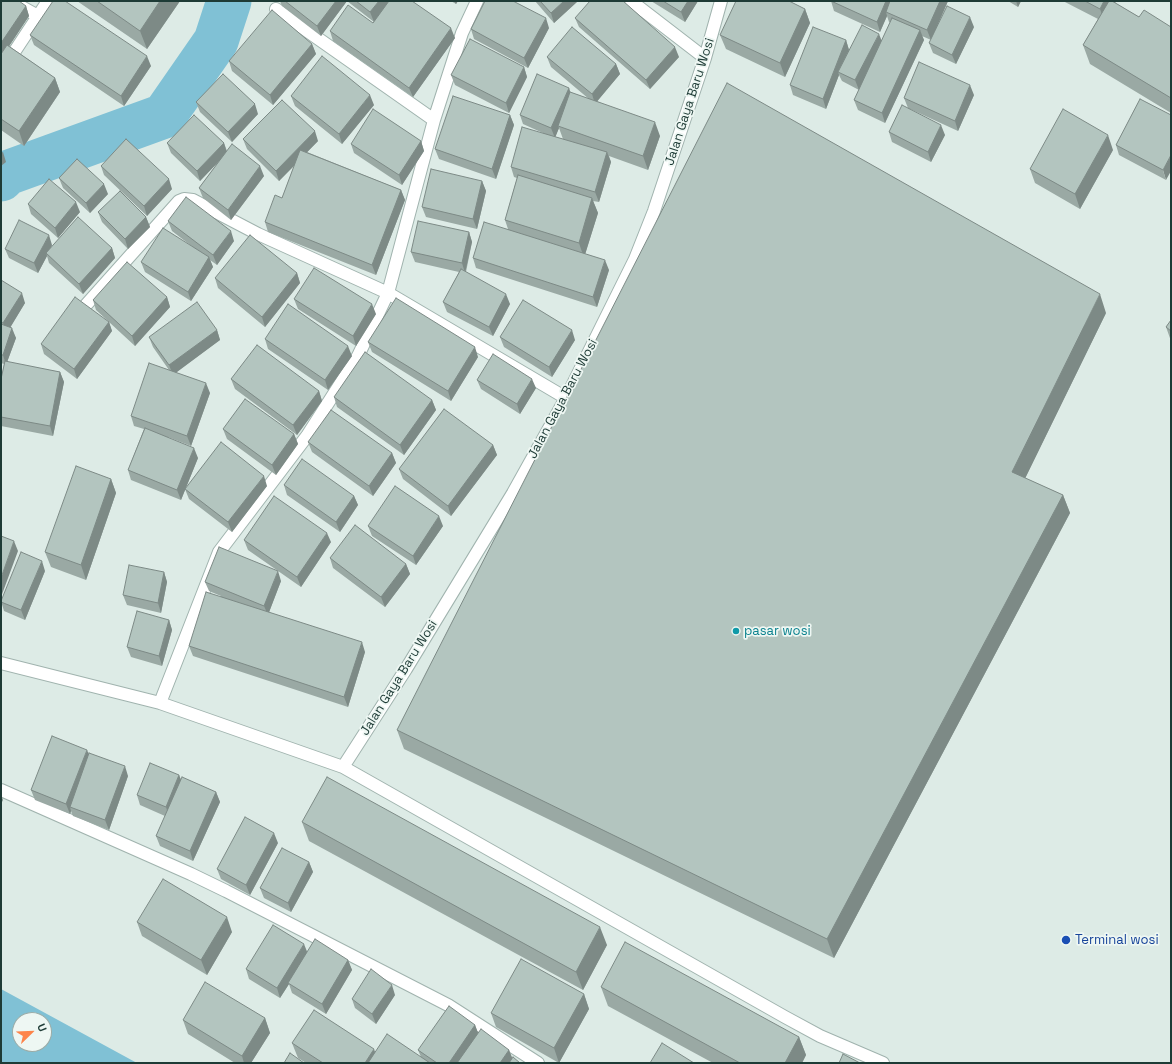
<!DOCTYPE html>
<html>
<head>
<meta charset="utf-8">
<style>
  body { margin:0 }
  #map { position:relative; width:1172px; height:1064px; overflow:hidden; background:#ddebe6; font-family:"Space Grotesk",sans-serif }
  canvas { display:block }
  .frame { position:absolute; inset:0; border:2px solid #1e3b36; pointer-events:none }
  .north { position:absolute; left:12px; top:1012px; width:40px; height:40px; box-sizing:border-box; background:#eef7f3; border:1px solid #9baca7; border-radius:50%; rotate:67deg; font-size:11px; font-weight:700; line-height:16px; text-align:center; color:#1e3b36 }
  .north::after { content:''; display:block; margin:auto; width:14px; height:18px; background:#fd844a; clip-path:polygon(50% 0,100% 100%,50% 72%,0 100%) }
</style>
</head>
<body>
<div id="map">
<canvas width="1172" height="1064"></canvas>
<div class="frame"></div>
<div class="north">U</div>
</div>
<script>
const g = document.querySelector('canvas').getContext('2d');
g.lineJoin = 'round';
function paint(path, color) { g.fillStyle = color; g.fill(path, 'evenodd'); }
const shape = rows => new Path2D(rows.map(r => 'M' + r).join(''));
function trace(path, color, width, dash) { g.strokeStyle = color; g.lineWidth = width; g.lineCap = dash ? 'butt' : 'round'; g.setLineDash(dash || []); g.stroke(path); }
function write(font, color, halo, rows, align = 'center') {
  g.font = font + ' "Space Grotesk",sans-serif'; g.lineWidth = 3.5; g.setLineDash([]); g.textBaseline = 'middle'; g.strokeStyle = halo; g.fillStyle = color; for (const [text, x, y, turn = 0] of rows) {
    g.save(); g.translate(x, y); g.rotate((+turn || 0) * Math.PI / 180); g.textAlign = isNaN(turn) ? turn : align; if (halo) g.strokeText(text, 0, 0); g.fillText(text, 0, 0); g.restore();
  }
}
paint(shape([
  [1,989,137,1063,1,1063],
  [20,1020,44,1020,44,1044,20,1044]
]), '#80c1d5');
trace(shape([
  [1,179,7,173,164,116,216,41,229,1]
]), '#80c1d5', 45);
const minor = shape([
  [11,1,38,16],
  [631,1,705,58],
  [276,9,434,120],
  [1,72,48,1],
  [86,305,179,201,184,199,193,200,258,234,388,293,566,398],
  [1,663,160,703,343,767,785,1017,820,1036,883,1063],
  [160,703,219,552,307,436,358,356,388,293,434,120,462,33,477,1],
  [343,767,406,669,513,493,566,398,635,259,654,211,705,58,721,1],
  [1,790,191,874,226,891,448,1005,538,1063]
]);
trace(minor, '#a0b3ae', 14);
trace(minor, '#fff', 12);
paint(shape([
  [1,1,26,6,29,16,9,46,55,78,60,92,24,146,1,130],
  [77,1,180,1,147,49],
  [280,1,412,1,455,38,413,97,333,41,330,31,373,23,374,22,347,1,321,36,282,6],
  [451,1,458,1,456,4],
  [535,1,578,1,554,23],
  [651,1,698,1,685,22],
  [831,1,948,1,934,34,974,27,956,64,933,53,929,43,931,40,922,36,924,40,885,123,858,110,854,100,859,90,842,81,839,75,826,109,793,95,790,85,846,40,849,50,882,40,890,22,889,22,887,16,880,32,834,11],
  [1008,1,1021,1,1018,7],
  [1063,1,1116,1,1115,3,1139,17,1171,27,1171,113,1090,64,1083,45,1098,19],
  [805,9,810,23,785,77,726,49,720,35],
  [575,18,679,57,650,89,579,27],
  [549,28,528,68,474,39,471,29],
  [30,35,151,66,124,106,34,45],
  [312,44,316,54,273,105,232,71,229,61],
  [547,57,616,64,620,74,597,101,660,136,648,170,609,156,611,162,599,202,593,201,598,213,585,254,609,270,597,307,476,268,473,258,508,229,505,220,517,178,514,177,511,167,543,133,523,124,520,115,569,88,570,92,589,99,551,67],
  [559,128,563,139,555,137],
  [524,67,527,77,509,113,455,85,451,75],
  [974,95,958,131,910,109,945,135,931,162,892,142,889,132,908,108,904,98],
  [291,96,374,105,342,144,295,106],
  [1140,99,1166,180,1119,155,1116,145],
  [196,102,258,114,232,142,200,112],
  [510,115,514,125,496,179,439,159,435,149],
  [243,139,318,141,307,152,401,190,405,200,376,275,268,232,265,222,282,198,294,166,279,181,247,149],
  [421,141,424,151,402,185,354,153,351,144],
  [167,143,224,143,227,151,264,176,231,220,203,198,199,188,219,161,200,181,171,153],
  [1113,150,1080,209,1035,183,1030,169],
  [101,166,172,189,147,216,104,175],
  [59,178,108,194,90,213,63,188],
  [482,181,486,191,477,229,426,217,422,207],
  [28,204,80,212,58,238,31,214],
  [98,212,146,217,150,227,128,249,102,222],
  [168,221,234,241,217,265,210,260,213,267,191,301,145,272,141,262,194,248,172,231],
  [469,232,472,242,466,272,510,304,493,336,447,312,443,302,459,272,415,262,411,252],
  [52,245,51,247,112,248,115,258,83,294,49,263,47,256,38,273,9,258,5,249],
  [297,273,300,283,265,327,218,288,215,278],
  [1,280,25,303,10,327,16,338,7,362,60,372,64,382,53,436,1,426,1,379,4,364,1,363],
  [167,297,170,307,135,346,96,310,93,300],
  [294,299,376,314,356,346,298,309],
  [1106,313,1025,478,1063,495,1070,513,834,958,404,749,397,730],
  [1171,320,1171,341,1166,327],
  [109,322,112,331,77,379,44,354,41,344],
  [217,330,220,340,176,372,210,393,191,446,168,437,198,458,181,500,131,480,128,470,144,429,134,426,131,416,169,370,153,347,149,337],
  [500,337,575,340,552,377,504,347],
  [265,339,352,356,328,390,268,349],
  [368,342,478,357,451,401,372,352],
  [231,379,319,391,322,401,297,435,235,389],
  [477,380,536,388,520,414,481,389],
  [334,397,432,400,436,410,404,455,337,407],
  [223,429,294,434,298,444,276,475,227,439],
  [308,442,392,453,396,463,373,496,312,452],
  [493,445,497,455,451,516,403,479,399,469],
  [111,479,116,493,86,580,51,567,45,552],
  [284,485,354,496,358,505,340,532,287,495],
  [267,486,232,532,189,499,185,489],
  [368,526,443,526,416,565,372,536],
  [244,540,331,542,301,587,248,550],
  [330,558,406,564,410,574,385,607,333,568],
  [45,571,25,620,4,611,1,601],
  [164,572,167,582,161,613,127,605,123,595],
  [281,581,269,612,365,652,348,707,193,656,189,646,221,596,209,591,205,582],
  [169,620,172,630,162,666,131,657,127,647],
  [89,754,128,776,109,830,73,816,71,811,70,814,35,800,31,790],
  [179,775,181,780,216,792,220,802,193,861,160,846,156,836,165,816,140,805,137,795],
  [302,822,607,945,583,990,309,841],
  [278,843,250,895,221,879,217,869],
  [309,862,313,872,291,912,264,898,260,888],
  [137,922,232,932,207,975,142,936],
  [307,952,348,960,352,970,326,1014,292,993,289,984,280,998,249,979,246,969],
  [601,987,799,1037,806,1055,802,1063,713,1063,608,1006],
  [584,994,589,1009,559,1063,496,1027,491,1013],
  [395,995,376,1024,355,1008,352,999],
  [265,1018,270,1033,251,1063,235,1063,188,1034,183,1020],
  [475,1025,478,1034,509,1050,512,1058,520,1063,306,1063,298,1058,292,1043,421,1057,418,1050]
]), '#9aa9a4');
paint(shape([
  [160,1,180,1,147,49,140,31],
  [336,1,347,1,321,36,317,26],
  [379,1,390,1,374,22,370,12],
  [454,1,458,1,456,4],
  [564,1,578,1,554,23,551,13],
  [688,1,698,1,685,22,681,12],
  [886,1,894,1,886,12,887,16,880,32,877,22],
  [940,1,948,1,931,40,927,30],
  [1016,1,1021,1,1018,7],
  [1104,1,1116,1,1105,23,1100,9],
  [26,6,29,16,2,57,1,54,1,43],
  [805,9,810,23,785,77,780,63],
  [970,17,974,27,956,64,952,55],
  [546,18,549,28,528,68,524,58],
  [451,28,455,38,413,97,409,88],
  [920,30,924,40,885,123,882,113],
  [879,34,883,44,859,90,855,80],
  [846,40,849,50,838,72,839,75,826,109,823,99],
  [312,44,316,54,273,105,270,95],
  [675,47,679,57,650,89,646,80],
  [147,56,151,66,124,106,121,96],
  [616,64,620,74,595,104,592,94],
  [524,67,527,77,509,113,506,103],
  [55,78,60,92,24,146,19,131],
  [970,85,974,95,958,131,955,121],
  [569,88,572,98,558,126,559,128,555,138,551,128],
  [370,95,374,105,342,144,339,134],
  [255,104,258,114,232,142,228,132],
  [510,115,514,125,496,179,492,169],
  [655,122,660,136,648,170,643,156],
  [941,125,945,135,931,162,928,152],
  [315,131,318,141,279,181,276,171],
  [1108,135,1113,150,1080,209,1075,194],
  [421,141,424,151,402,185,399,175],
  [224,143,227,153,200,181,197,171],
  [3,152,6,162,1,166,1,153],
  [607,152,611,162,599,202,595,192],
  [1171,155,1171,171,1166,180,1163,170],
  [260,166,264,176,231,220,228,210],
  [169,179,172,189,147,216,144,206],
  [482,181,486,191,477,229,473,219],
  [104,184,108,194,90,213,86,203],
  [401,190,405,200,376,275,372,265],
  [592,198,598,213,584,258,579,243],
  [76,202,80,212,58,238,55,228],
  [146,217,150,227,128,249,125,239],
  [231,231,234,241,217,265,213,255],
  [469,232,472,242,465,273,462,263],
  [49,235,52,245,47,255,46,253,47,256,38,273,34,263],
  [112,248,115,258,83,294,79,284],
  [209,257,213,267,191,301,188,292],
  [605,260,609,270,597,307,593,297],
  [297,273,300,283,265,327,262,317],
  [22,293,25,303,7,333,3,323],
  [506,294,510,304,493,336,489,327],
  [1100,294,1106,313,1019,491,1012,472],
  [167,297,170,307,135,346,132,336],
  [372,304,376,314,356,346,353,336],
  [109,322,112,331,77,379,74,369],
  [12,328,16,338,6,365,3,355],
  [217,330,220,340,173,375,169,365],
  [572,330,575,340,552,377,549,367],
  [348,346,352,356,328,390,325,380],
  [475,347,478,357,451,401,448,391],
  [60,372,64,382,53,436,50,426],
  [532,379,536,388,520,414,517,404],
  [206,383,210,393,191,446,187,436],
  [319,391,322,401,297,435,293,425],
  [432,400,436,410,404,455,400,445],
  [294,434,298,444,276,475,272,465],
  [493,445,497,455,451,516,448,506],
  [194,448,198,458,181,500,177,490],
  [392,453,396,463,373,496,369,486],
  [264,476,267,486,232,532,228,522],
  [111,479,116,493,86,580,81,565],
  [1063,495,1070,513,834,958,827,939],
  [354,496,358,505,340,532,336,522],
  [439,516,443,526,416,565,413,556],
  [327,533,331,542,301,587,297,577],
  [14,541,18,551,1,597,1,578],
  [42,561,45,571,25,620,21,610],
  [406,564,410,574,385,607,381,597],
  [278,571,281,581,268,615,264,606],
  [164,572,167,582,161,613,158,603],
  [169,620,172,630,162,666,159,656],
  [362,642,365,652,348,707,344,697],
  [87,750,91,759,70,807,71,811,70,814,66,804],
  [125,766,128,776,109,830,105,820],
  [179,775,183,785,169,817,166,807],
  [216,792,220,802,193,861,190,851],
  [1,795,3,800,1,804],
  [274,833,278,843,250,895,246,885],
  [309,862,313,872,291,912,288,903],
  [227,917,232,932,207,975,201,960],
  [600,927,607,945,583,990,576,972],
  [304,944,308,954,288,983,289,984,280,998,277,988],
  [348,960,352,970,326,1014,322,1004],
  [392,985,395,995,376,1024,372,1014],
  [584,994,589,1009,559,1063,554,1048],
  [265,1018,270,1033,251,1063,244,1063,242,1056],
  [475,1025,479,1035,459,1063,449,1063],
  [799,1037,806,1055,802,1063,785,1063],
  [374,1049,379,1063,365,1063],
  [509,1050,513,1060,511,1063,500,1063]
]), '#7d8a86');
const building = shape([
  [1,1,19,1,26,6,1,43,1,1],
  [53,1,65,1,147,56,121,96,30,35,53,1],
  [97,1,160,1,140,31,97,1],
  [285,1,336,1,317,26,285,1],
  [356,1,379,1,370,12,356,1],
  [389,1,412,1,451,28,409,88,330,31,348,5,373,23,389,1],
  [485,1,513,1,546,18,524,58,471,29,485,1],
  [540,1,564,1,551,13,540,1],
  [590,1,623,1,675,47,646,80,575,18,590,1],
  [663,1,688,1,681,12,663,1],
  [736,1,789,1,805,9,780,63,720,35,736,1],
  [831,1,886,1,877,22,831,1],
  [890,1,940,1,927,30,886,12,890,1],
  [1085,1,1104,1,1100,9,1085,1],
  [1109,1,1112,1,1139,17,1144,10,1171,27,1171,98,1083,45,1109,1],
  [947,6,970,17,952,55,929,43,947,6],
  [272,10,312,44,270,95,229,61,272,10],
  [892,18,920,30,882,113,854,100,892,18],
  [862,25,879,34,855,80,838,72,862,25],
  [572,27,616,64,592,94,547,57,572,27],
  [813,27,846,40,823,99,790,85,813,27],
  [470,39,524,67,506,103,451,75,470,39],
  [7,45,55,78,19,131,1,119,1,54,7,45],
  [322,56,370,95,339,134,291,96,322,56],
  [919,62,970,85,955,121,904,98,919,62],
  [223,74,255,104,228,132,196,102,223,74],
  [537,74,569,88,551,128,520,115,537,74],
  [727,83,1100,294,1012,472,1063,495,827,939,397,730,727,83],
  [570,92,655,122,643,156,558,126,570,92],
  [453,96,510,115,492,169,435,149,453,96],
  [1140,99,1171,115,1171,155,1163,170,1116,145,1140,99],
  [282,100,315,131,276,171,243,139,282,100],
  [902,105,941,125,928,152,889,132,902,105],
  [373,109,421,141,399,175,351,144,373,109],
  [1063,109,1108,135,1075,194,1030,169,1063,109],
  [194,115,224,143,197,171,167,143,194,115],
  [522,127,607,152,595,192,511,167,522,127],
  [126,139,169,179,144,206,101,166,126,139],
  [232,144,260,166,228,210,199,188,232,144],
  [300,150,401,190,372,265,265,222,275,195,282,198,300,150],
  [77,159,104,184,86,203,59,178,77,159],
  [431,169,482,181,473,219,422,207,431,169],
  [518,175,592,198,579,243,505,220,518,175],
  [49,179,76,202,55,228,28,204,49,179],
  [120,191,146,217,125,239,98,212,120,191],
  [186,197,231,231,213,255,168,221,186,197],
  [78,217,112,248,79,284,46,253,78,217],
  [19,220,49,235,34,263,5,249,19,220],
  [418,221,469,232,462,263,411,252,418,221],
  [484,222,605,260,593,297,473,258,484,222],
  [163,228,209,257,188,292,141,262,163,228],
  [250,235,297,273,262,317,215,278,250,235],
  [127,262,167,297,132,336,93,300,127,262],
  [314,268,372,304,353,336,294,299,314,268],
  [461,269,506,294,489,327,443,302,461,269],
  [1,280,22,293,3,323,1,322,1,280],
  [75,297,109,322,74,369,41,344,75,297],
  [396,298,475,347,448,391,368,342,396,298],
  [523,300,572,330,549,367,500,337,523,300],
  [197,302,217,330,169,365,149,337,197,302],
  [288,304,348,346,325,380,265,339,288,304],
  [1171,320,1171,331,1166,327,1171,320],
  [1,324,12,328,3,355,1,355,1,324],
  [257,345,319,391,293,425,231,379,257,345],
  [365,352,432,400,400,445,334,397,365,352],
  [493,354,532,379,517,404,477,380,493,354],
  [5,361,60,372,50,426,1,417,1,379,5,361],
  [149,363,206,383,187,436,131,416,149,363],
  [245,399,294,434,272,465,223,429,245,399],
  [444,409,493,445,448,506,399,469,444,409],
  [331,410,392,453,369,486,308,442,331,410],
  [145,428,194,448,177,490,128,470,145,428],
  [221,442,264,476,228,522,185,489,221,442],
  [302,459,354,496,336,522,284,485,302,459],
  [76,466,111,479,81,565,45,552,76,466],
  [395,486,439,516,413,556,368,526,395,486],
  [274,496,327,533,297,577,244,540,274,496],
  [355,525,406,564,381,597,330,558,355,525],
  [1,536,14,541,1,578,1,536],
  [219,547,278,571,264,606,205,582,219,547],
  [21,552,42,561,21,610,1,602,1,601,21,552],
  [129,565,164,572,158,603,123,595,129,565],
  [206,592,362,642,344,697,189,646,206,592],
  [137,611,169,620,159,656,127,647,137,611],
  [52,736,87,750,66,804,31,790,52,736],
  [89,753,125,766,105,820,70,807,89,753],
  [150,763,179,775,166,807,137,795,150,763],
  [182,777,216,792,190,851,156,836,182,777],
  [327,777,600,927,576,972,302,822,327,777],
  [245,817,274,833,246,885,217,869,245,817],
  [282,848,309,862,288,903,260,888,282,848],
  [163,879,227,917,201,960,137,922,163,879],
  [273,925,304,944,277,988,246,969,273,925],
  [315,939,348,960,322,1004,288,983,315,939],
  [625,942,799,1037,785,1063,740,1063,601,987,625,942],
  [521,959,584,994,554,1048,491,1013,521,959],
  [371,969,392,985,372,1014,352,999,371,969],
  [205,982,265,1018,242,1056,183,1020,205,982],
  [449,1006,475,1025,449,1063,437,1063,418,1050,449,1006],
  [314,1010,374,1049,365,1063,323,1063,292,1043,314,1010],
  [481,1029,509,1050,500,1063,457,1063,481,1029],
  [387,1034,430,1063,368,1063,387,1034],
  [662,1043,694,1063,650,1063,662,1043],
  [290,1053,304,1063,284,1063,290,1053],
  [843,1054,860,1063,839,1063,843,1054],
  [513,1057,520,1063,509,1063,513,1057]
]);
paint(building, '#b3c5bf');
trace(building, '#7d8a86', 1);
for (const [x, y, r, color] of [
  [736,631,4,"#0f9aa8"],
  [1066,940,5,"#1a4fb4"]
]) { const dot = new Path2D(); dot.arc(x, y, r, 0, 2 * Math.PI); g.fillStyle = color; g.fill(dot); trace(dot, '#eef7f3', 1.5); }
write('13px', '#1e3b36', '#eef7f3', [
  ["Jalan Gaya Baru Wosi",690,102,-72],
  ["Jalan Gaya Baru Wosi",563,399,-62],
  ["Jalan Gaya Baru Wosi",399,678,-58]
]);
write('13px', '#0d838f', '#eef7f3', [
  ["pasar wosi",744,631]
], 'left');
write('13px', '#164399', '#eef7f3', [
  ["Terminal wosi",1075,940]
], 'left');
</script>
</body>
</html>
